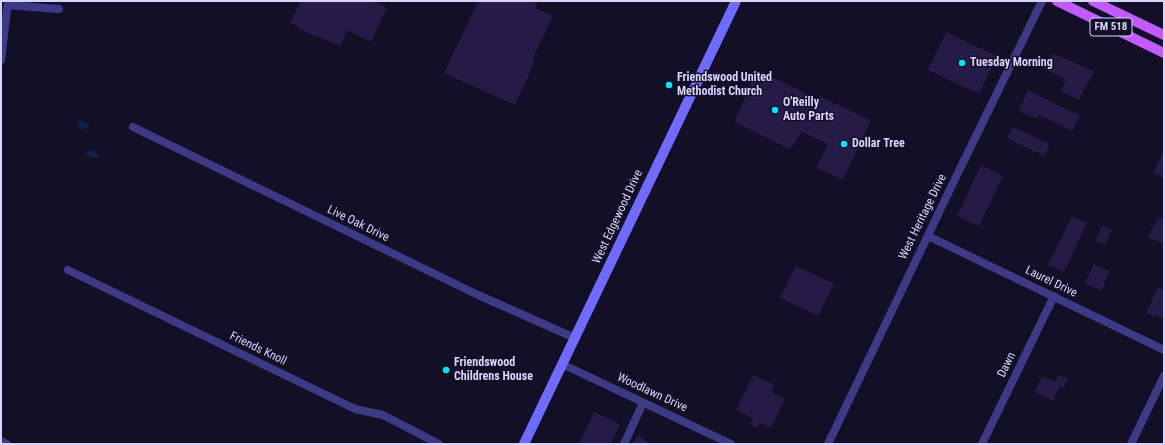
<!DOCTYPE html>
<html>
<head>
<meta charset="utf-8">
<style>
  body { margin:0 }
  #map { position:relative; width:1165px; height:445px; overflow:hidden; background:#130f26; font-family:"Roboto Condensed",sans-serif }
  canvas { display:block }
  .frame { position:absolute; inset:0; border:2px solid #d9d4ff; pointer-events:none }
</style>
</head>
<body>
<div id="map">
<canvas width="1165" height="445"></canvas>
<div class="frame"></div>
</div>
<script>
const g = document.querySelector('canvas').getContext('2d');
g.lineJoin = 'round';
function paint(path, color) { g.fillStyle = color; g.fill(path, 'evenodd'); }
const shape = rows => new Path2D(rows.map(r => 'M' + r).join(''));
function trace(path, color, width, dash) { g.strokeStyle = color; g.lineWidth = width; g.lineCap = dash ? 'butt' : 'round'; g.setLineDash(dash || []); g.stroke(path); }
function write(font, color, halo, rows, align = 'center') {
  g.font = font + ' "Roboto Condensed",sans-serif'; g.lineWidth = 3; g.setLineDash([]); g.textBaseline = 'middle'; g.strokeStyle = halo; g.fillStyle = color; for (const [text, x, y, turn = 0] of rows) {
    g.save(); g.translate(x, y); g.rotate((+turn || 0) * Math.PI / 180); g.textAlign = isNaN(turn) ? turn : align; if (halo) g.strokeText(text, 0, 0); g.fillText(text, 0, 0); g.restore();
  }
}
paint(shape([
  [80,120,89,124,88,128,81,130,77,123],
  [88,150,96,151,98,157,96,158,87,156,86,153]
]), '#0c2248');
paint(shape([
  [301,1,373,1,387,8,371,42,347,30,340,46,319,37,318,38,299,29,299,27,290,23],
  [478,1,538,1,535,8,553,16,532,60,535,61,515,105,444,73],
  [946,32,997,56,979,94,928,70],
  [1052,53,1094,71,1079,100,1061,91,1066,80,1044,69],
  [757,70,818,99,819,96,871,120,843,180,816,168,828,144,802,132,790,149,734,122],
  [1028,90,1080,116,1072,131,1039,115,1037,119,1019,111],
  [1013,127,1050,144,1044,156,1007,138],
  [1164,150,1164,178,1153,173],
  [981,165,1003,176,979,226,957,216],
  [1072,216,1087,223,1064,272,1048,265],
  [1158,217,1164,220,1164,244,1148,237],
  [1102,226,1112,230,1105,245,1095,241],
  [1094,264,1110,271,1101,291,1085,283],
  [796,266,834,284,818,316,780,298],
  [1158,287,1164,290,1164,319,1155,315,1155,317,1146,313],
  [753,375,775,385,771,392,785,399,771,428,760,423,757,428,750,424,753,418,736,410],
  [1059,375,1068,379,1064,388,1060,386,1053,401,1034,392,1043,376,1055,382],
  [594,412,620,424,611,444,579,444],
  [639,435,650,444,631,444]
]), '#241b47');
trace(shape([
  [8,5,59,9],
  [1,60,8,1],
  [133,127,478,295,575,338],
  [928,236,1164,350],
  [68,270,355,409,383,415,439,444],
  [562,364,731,444],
  [1,441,7,444],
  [624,444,643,403],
  [828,444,955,179,1042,1],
  [982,444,1054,296],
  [1131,444,1164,376]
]), '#3d3a85', 8);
trace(shape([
  [524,444,736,1]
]), '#6f6bff', 10);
trace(shape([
  [1057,1,1164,53],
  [1093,1,1164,35]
]), '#c25bff', 10);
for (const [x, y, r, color] of [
  [962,63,4,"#00e5ff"],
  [669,85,4,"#00e5ff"],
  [775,110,4,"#00e5ff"],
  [844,144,4,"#00e5ff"],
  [446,370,4,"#00e5ff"]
]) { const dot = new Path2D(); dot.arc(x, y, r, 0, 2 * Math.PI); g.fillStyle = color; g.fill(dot); trace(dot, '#130f26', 1.5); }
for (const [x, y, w] of [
  [1111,27,42]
]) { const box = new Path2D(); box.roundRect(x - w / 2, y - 9, w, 18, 3); g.fillStyle = '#130f26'; g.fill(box); trace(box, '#d9d4ff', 1); }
write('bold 11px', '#d9d4ff', null, [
  ["FM 518",1111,27]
]);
write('bold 12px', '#d9d4ff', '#130f26', [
  ["Tuesday Morning",970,63],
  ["Friendswood United",677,78],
  ["Methodist Church",677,92],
  ["O'Reilly",783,103],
  ["Auto Parts",783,117],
  ["Dollar Tree",852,144],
  ["Friendswood",454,363],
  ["Childrens House",454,377]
], 'left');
write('12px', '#d9d4ff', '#130f26', [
  ["West Edgewood Drive",618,217,-65],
  ["West Heritage Drive",923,217,-64],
  ["Live Oak Drive",358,224,26],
  ["Laurel Drive",1051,282,26],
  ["Friends Knoll",258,349,26],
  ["Dawn",1007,365,-64],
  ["Woodlawn Drive",652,393,25]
]);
</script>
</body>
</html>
